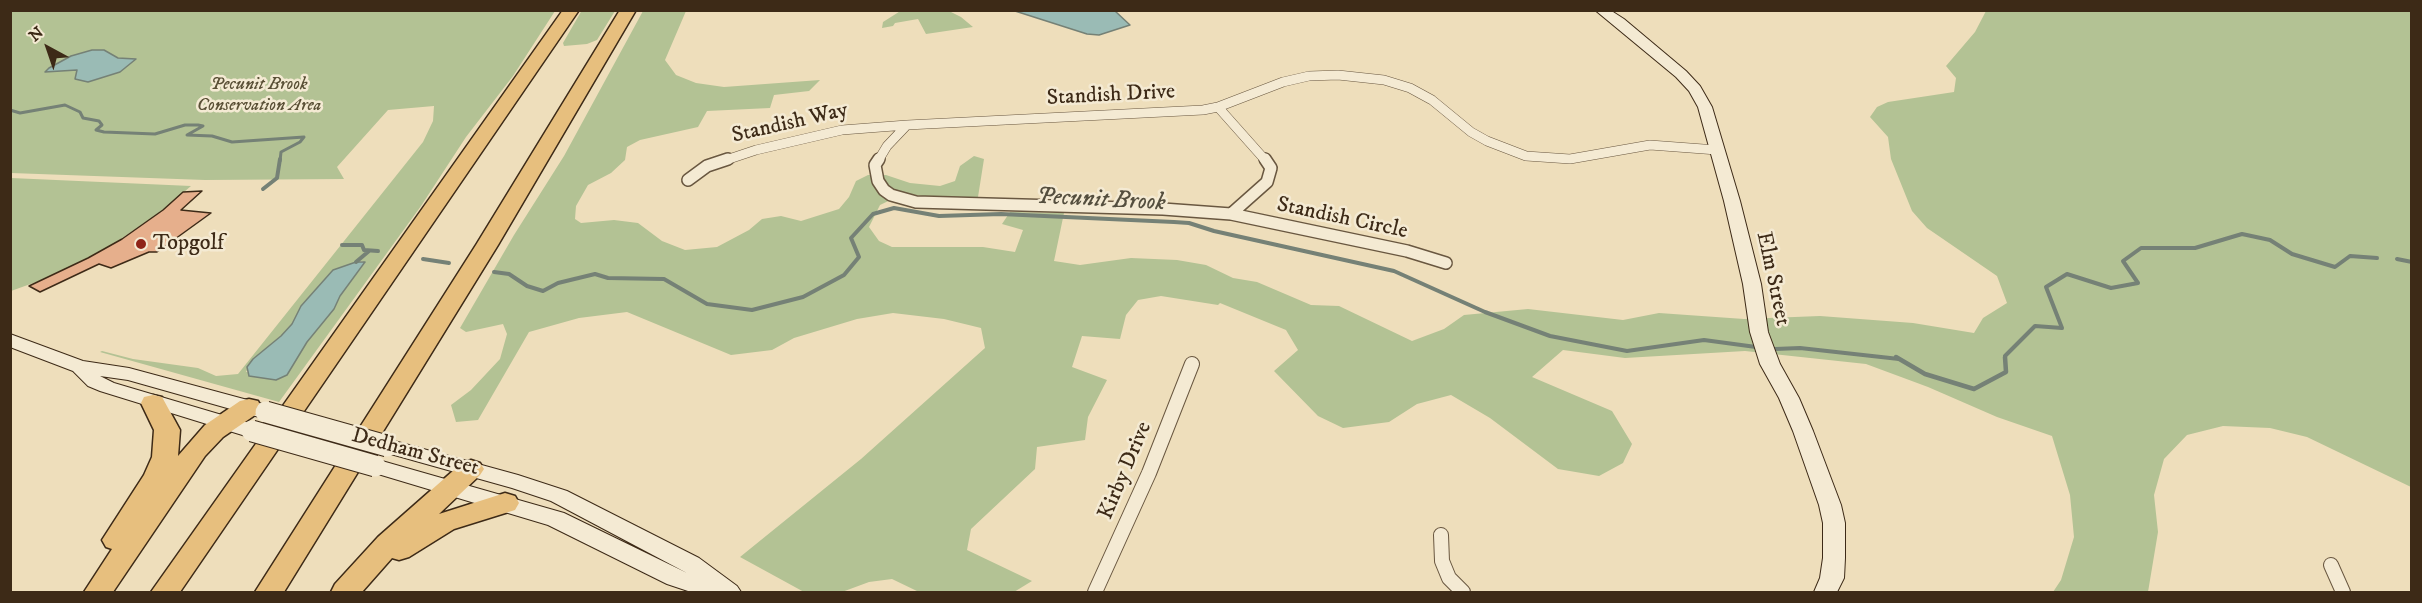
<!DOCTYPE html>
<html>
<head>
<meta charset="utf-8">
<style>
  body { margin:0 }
  #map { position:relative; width:2422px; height:603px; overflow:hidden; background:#eedebb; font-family:"IM FELL DW Pica",serif }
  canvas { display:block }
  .frame { position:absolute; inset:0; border:12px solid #3d2a17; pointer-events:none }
  .north { position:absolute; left:18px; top:18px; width:60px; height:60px; -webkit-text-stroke:4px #f4ead3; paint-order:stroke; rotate:320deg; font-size:16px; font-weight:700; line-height:24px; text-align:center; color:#3d2a17 }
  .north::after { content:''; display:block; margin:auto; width:21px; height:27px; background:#3d2a17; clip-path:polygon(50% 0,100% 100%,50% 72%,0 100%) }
</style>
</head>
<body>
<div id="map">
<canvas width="2422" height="603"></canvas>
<div class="frame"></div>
<div class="north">N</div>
</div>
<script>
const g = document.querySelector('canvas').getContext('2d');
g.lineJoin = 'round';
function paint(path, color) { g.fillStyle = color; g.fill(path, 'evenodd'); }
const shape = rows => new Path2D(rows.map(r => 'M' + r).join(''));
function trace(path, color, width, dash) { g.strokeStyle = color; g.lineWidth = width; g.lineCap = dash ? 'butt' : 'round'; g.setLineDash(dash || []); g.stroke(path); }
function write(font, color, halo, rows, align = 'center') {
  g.font = font + ' "IM FELL DW Pica",serif'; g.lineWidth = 5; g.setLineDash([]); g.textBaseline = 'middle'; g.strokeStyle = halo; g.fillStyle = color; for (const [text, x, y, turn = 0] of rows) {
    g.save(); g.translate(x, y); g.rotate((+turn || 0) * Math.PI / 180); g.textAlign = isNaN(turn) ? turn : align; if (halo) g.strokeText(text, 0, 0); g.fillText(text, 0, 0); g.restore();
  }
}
paint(shape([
  [582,10,615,11,597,40,587,44,564,46,563,43],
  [902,10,949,11,961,17,973,27,926,34,918,19,895,23,893,26,882,28,883,22],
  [10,11,555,11,513,76,466,137,421,206,279,402,100,352,102,351,133,359,198,368,216,376,238,374,423,142,433,121,434,106,388,110,337,167,344,179,205,180,11,173],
  [362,261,365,263,340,296,334,309,307,342,287,375,246,372,253,359,281,336,292,324,301,306,333,270],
  [643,11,686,11,665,60,676,75,696,83,724,87,820,80,809,91,774,95,770,108,707,111,698,127,640,140,627,147,625,160,611,173,588,185,576,206,575,219,581,223,614,220,638,223,662,241,685,250,717,247,749,230,762,219,781,216,801,221,839,209,849,197,856,181,868,175,886,175,910,183,940,186,955,181,960,166,974,156,984,159,978,197,940,199,905,193,880,205,869,227,879,241,892,247,983,247,1015,252,1023,230,1002,224,1010,212,1064,213,1054,261,1080,265,1131,258,1177,260,1206,265,1233,278,1257,282,1311,305,1339,306,1412,341,1444,329,1464,315,1528,309,1623,320,1659,313,1744,319,1820,316,1913,323,1974,333,1983,318,2007,303,1997,276,1927,228,1912,211,1891,159,1888,137,1870,117,1877,107,1888,102,1954,92,1956,78,1946,66,1975,32,1986,11,2411,11,2411,487,2307,437,2270,428,2223,426,2187,435,2164,459,2154,495,2158,532,2148,592,2053,592,2061,580,2074,537,2070,495,2052,436,1997,417,1928,387,1866,364,1745,351,1625,358,1563,350,1532,377,1612,411,1632,444,1623,463,1599,476,1558,469,1490,418,1451,395,1417,404,1389,422,1343,428,1318,416,1274,371,1298,350,1286,330,1220,303,1218,305,1161,296,1138,300,1126,315,1120,339,1082,336,1072,367,1107,380,1088,417,1085,440,1037,447,1035,469,971,529,967,550,1032,581,1014,592,919,592,892,579,869,582,842,592,804,592,740,557,861,459,985,348,981,328,944,319,893,313,857,319,794,338,772,350,731,355,627,312,579,318,529,332,478,420,456,422,451,405,471,390,500,359,507,334,503,324,466,332,460,328,514,235,564,156],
  [11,178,191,186,163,210,106,249,50,277,11,291]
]), '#b3c294');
const water = shape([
  [1015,11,1115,11,1130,25,1099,35,1087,34,1015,11],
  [92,50,104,50,118,58,136,59,120,72,88,82,75,79,77,70,45,72,49,68,71,56,92,50],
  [356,262,365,262,340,296,334,309,307,342,287,375,276,380,249,376,247,367,253,359,281,336,292,324,301,306,333,270,356,262]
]);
paint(water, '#9abbb5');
trace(water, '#758176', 1.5);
trace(shape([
  [10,110,20,113,65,105,80,112,83,118,99,121,102,125,96,130,104,132,155,134,185,125,198,125,203,126,187,135,212,136,232,142,304,137,300,142,281,152,280,161]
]), '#758176', 3);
trace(shape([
  [263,189,277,178,280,159],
  [342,245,362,245,364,250,378,251],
  [423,259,449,263],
  [2397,259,2412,262],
  [356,262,369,251],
  [494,272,509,274,527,286,543,291,558,283,595,274,608,278,664,279,707,304,752,310,803,297,844,275,859,257,851,238,873,214,894,208,939,216,1001,214,1174,222,1189,223,1214,231,1394,271,1485,312,1550,336,1627,351,1704,340,1756,347],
  [1775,349,1800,348,1899,359],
  [2005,359,2005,356,2035,326,2062,328,2046,287,2067,274,2111,288,2138,283,2123,261,2141,248,2195,248,2242,234,2270,240,2292,254,2335,267,2350,256,2377,258]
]), '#758176', 4);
trace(shape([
  [1896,357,1925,374,1974,389,2006,372,2005,357]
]), '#758176', 4.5);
const building = shape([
  [202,191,181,210,211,213,157,252,149,252,111,268,99,264,40,292,29,286,88,258,122,239,163,210,183,192,202,191]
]);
paint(building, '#e6af8c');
trace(building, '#3d2a17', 1.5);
const streetFar2 = shape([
  [1218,107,1266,161],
  [723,161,756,150,842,130,907,125],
  [878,161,887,146,907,125,1203,110,1218,107,1283,82,1309,76,1338,75,1384,80,1410,88,1432,100,1471,132,1487,141,1526,156,1570,159,1650,145,1717,150]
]);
const streetFar1 = shape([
  [879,159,875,165,878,181,884,190,891,195,916,202,1163,209,1231,214,1407,251,1446,263],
  [688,180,707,166,728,159],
  [1231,214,1267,182,1271,168,1265,159]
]);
const street = shape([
  [1441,535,1442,561,1449,578,1463,592],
  [2331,565,2343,592],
  [1095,592,1149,473,1192,364]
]);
const secondary = shape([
  [1595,10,1610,10,1624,19,1686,71,1700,86,1712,107,1740,201,1761,284,1768,332,1780,364,1799,398,1813,431,1841,505,1845,523,1845,558,1844,578,1837,592,1814,592,1820,578,1823,558,1823,523,1819,505,1793,431,1779,398,1760,364,1750,332,1743,284,1724,201,1698,107,1689,91,1676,77,1595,10],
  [10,334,83,361,129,368,266,405,269,410,266,415,259,417,128,380,100,376,114,383,259,426,262,431,259,436,252,438,100,391,88,386,73,371,10,347,10,334],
  [387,439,518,475,567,491,699,558,737,586,741,592,691,592,667,584,548,525,368,471,364,466,368,461,375,459,564,513,687,573,551,501,512,488,380,451,377,446,380,441,387,439]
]);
const highway = shape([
  [563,10,579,10,180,592,151,592,563,10],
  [620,10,636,10,498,245,284,592,255,592,476,245,620,10],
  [153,395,162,397,180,430,178,456,205,425,240,401,249,399,258,401,261,407,258,413,223,437,205,456,113,592,84,592,112,549,106,547,102,540,144,475,152,457,154,430,141,403,144,397,153,395],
  [471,460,480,463,484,469,480,475,439,514,505,493,515,496,519,503,515,510,454,529,409,557,399,560,392,558,362,592,331,592,335,584,378,537,462,463,471,460]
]);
trace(streetFar2, '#695740', 10);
trace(streetFar1, '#695740', 14);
trace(street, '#695740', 16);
trace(secondary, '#3d2a17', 2);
trace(highway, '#3d2a17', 3);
trace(streetFar2, '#f4ead3', 9);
trace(streetFar1, '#f4ead3', 11);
trace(street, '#f4ead3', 14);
paint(secondary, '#f4ead3');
paint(highway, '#e7bf7e');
const secondaryBridge = shape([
  [266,412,387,446],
  [252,431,375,466]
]);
trace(secondaryBridge, '#3d2a17', 23, []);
trace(secondaryBridge, '#f4ead3', 21);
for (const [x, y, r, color] of [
  [141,244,6,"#8f2418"]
]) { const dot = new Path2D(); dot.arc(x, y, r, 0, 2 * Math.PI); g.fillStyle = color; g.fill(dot); trace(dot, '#f4ead3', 2); }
write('italic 18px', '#5a5036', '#f4ead3', [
  ["Pecunit Brook",259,85],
  ["Conservation Area",259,106]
]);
write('22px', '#3d2a17', '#f4ead3', [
  ["Standish Drive",1111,96,-3],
  ["Standish Way",790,124,-13],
  ["Standish Circle",1342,219,12],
  ["Elm Street",1772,279,78],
  ["Dedham Street",415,453,15],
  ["Kirby Drive",1126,471,-67]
]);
write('22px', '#3d2a17', '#f4ead3', [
  ["Topgolf",153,244]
], 'left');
write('italic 24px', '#544e3e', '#f4ead3', [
  ["Pecunit Brook",1101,201,3]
]);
</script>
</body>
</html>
